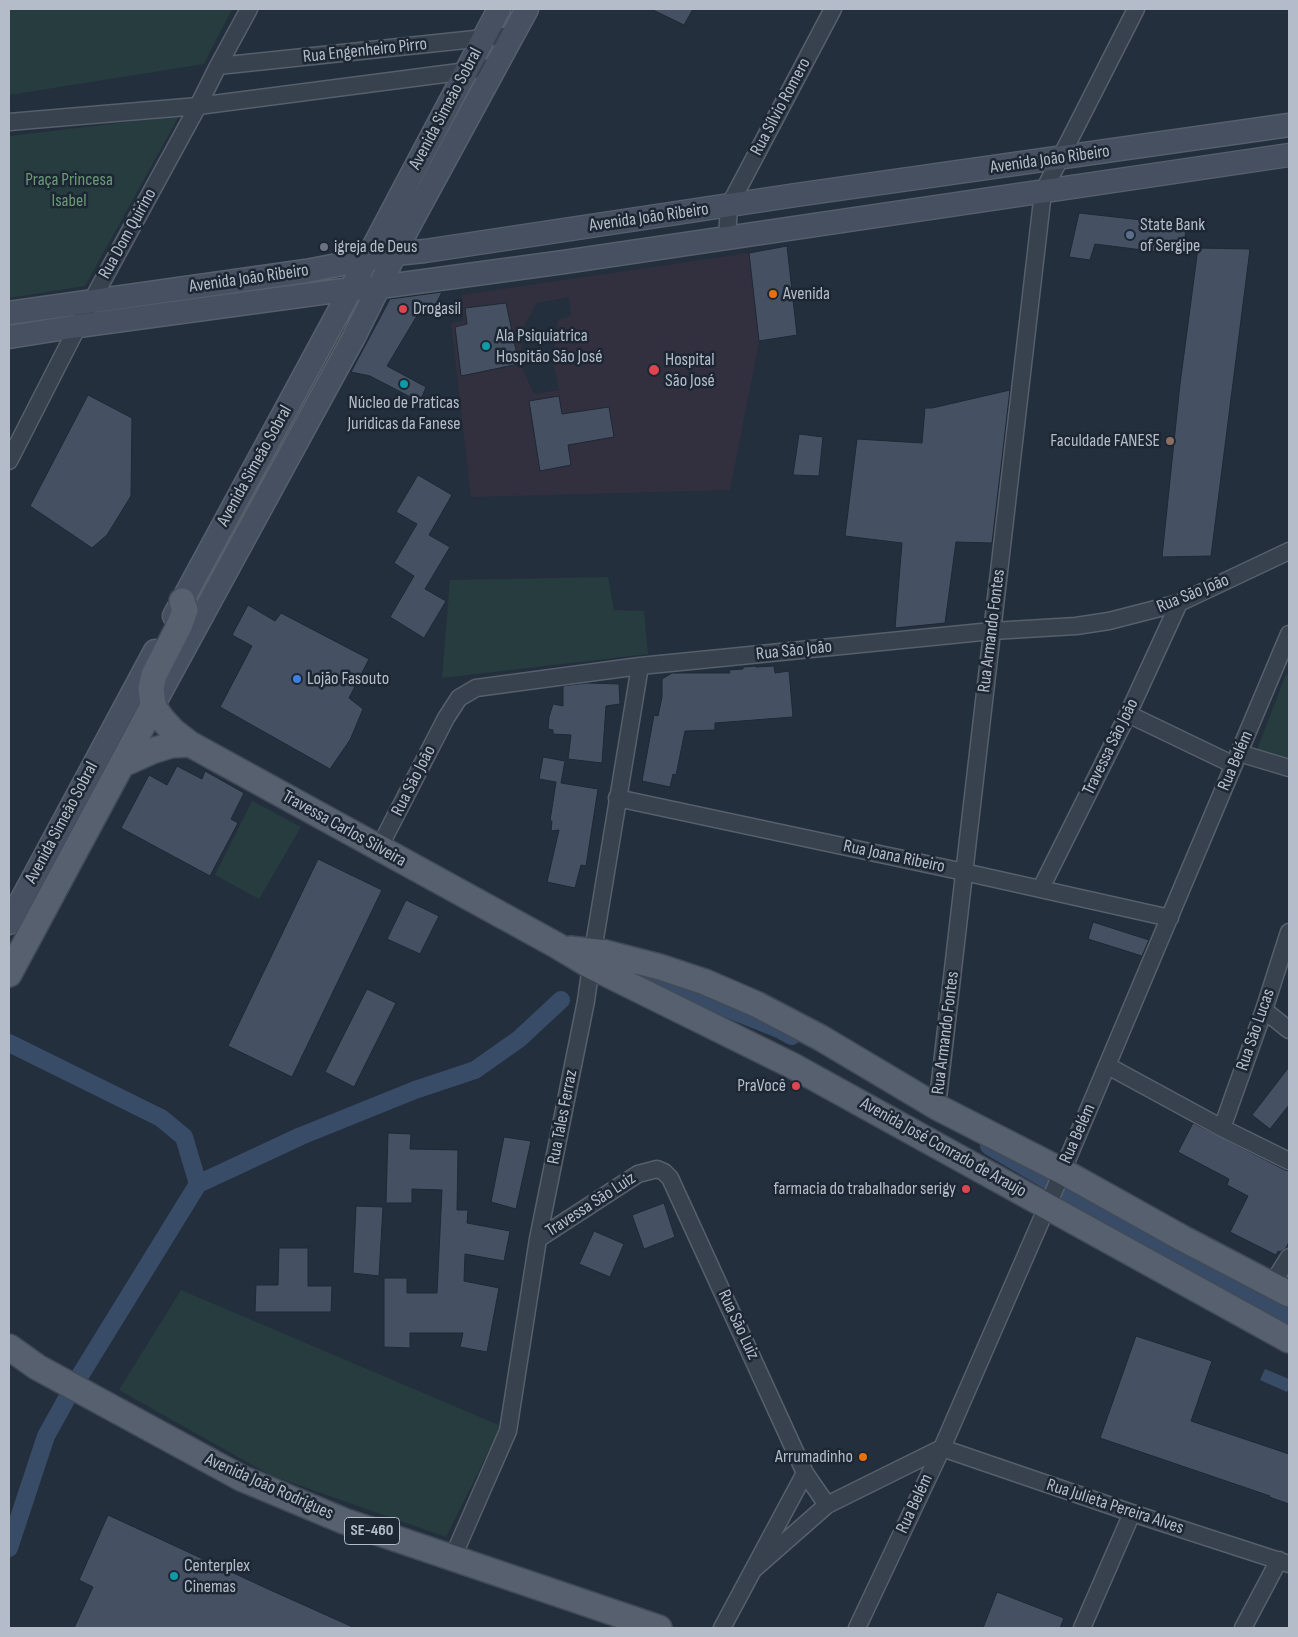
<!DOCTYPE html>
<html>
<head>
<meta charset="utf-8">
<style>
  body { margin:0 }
  #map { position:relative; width:1298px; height:1637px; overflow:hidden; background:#242f3e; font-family:"Sofia Sans Condensed",sans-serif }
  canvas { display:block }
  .frame { position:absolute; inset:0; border:10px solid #b4bcc9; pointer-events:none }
</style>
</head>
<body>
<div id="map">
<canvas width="1298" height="1637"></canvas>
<div class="frame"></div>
</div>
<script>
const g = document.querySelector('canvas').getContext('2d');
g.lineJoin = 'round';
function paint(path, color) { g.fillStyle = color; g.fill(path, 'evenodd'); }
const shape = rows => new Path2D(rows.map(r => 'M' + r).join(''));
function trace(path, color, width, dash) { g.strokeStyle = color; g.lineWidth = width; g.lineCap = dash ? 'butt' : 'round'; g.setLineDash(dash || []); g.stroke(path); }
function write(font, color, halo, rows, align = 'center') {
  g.font = font + ' "Sofia Sans Condensed",sans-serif'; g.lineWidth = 5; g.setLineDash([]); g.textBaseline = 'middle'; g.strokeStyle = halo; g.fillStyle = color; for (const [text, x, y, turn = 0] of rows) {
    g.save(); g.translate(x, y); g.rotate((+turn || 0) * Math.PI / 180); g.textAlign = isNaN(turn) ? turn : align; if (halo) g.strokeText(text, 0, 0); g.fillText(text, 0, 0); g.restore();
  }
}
paint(shape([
  [749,253,759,341,730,490,471,497,451,323,463,321,462,295],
  [569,297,571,316,558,320,553,360,559,390,534,394,520,364,523,328,537,303],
  [506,304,519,364,461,376,455,328,467,324,465,309],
  [559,396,562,414,609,407,614,437,568,445,571,465,540,471,529,401]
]), '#32303f');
paint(shape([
  [9,9,232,9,204,64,9,95],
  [179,116,85,286,9,298,9,136],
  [608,577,614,610,644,611,648,654,442,678,450,580],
  [1286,674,1289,676,1289,768,1255,755],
  [252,801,301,827,259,899,215,875],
  [181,1290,501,1426,446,1537,270,1475,119,1390]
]), '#263c3f');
paint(shape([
  [1265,1369,1289,1379,1289,1388,1287,1392,1260,1380]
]), '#394c67');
trace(shape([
  [646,976,781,1030,792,1036],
  [9,1043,161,1118,184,1137,198,1184],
  [989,1146,1145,1237,1241,1288,1289,1315],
  [9,1548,46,1436,76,1382,198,1184,301,1136,415,1090,475,1070,519,1039,561,1000]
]), '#394c67', 18);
const building = shape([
  [651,9,693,9,684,25,651,9],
  [1079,213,1187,225,1182,255,1095,244,1090,260,1069,257,1079,213],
  [787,246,797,335,759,341,749,253,787,246],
  [1198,248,1250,249,1211,556,1162,557,1180,384,1198,248],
  [442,292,433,310,418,314,387,366,426,387,420,402,370,376,351,372,390,299,442,292],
  [506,303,519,364,461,376,455,327,467,324,465,308,506,303],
  [1010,390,992,543,956,542,945,623,895,628,902,543,845,536,857,439,922,443,925,408,932,408,1010,390],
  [88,395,132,418,131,496,107,535,92,548,30,506,88,395],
  [559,396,562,414,609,407,614,437,568,445,571,465,540,471,529,401,559,396],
  [799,434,823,437,819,476,793,475,799,434],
  [418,475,452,495,429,535,450,547,425,589,446,601,424,638,390,617,414,576,394,563,417,524,396,512,418,475],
  [248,605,275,621,281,613,369,659,349,698,363,709,350,740,330,769,220,707,252,646,232,635,248,605],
  [756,666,756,667,774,666,775,673,789,671,793,717,715,723,715,730,685,731,676,775,673,774,670,787,642,781,654,715,658,716,662,697,662,679,672,673,730,673,729,670,743,669,743,667,756,666],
  [586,683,619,684,620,704,606,706,602,763,568,759,571,735,553,734,553,730,548,729,549,717,553,704,563,706,563,686,586,683],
  [543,757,565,761,561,783,598,789,586,866,581,865,575,888,547,882,559,830,551,831,552,821,550,821,556,782,539,779,543,757],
  [177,766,202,779,205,771,244,793,231,819,238,823,210,876,121,828,149,775,167,785,177,766],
  [318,859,382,890,292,1077,228,1046,318,859],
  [406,900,439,916,420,954,387,939,406,900],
  [1093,922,1149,940,1142,956,1088,939,1093,922],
  [367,989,396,1003,354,1087,325,1072,367,989],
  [1289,1067,1289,1105,1270,1129,1252,1115,1289,1067],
  [1193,1123,1285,1170,1289,1171,1289,1242,1286,1248,1280,1252,1278,1251,1276,1255,1230,1232,1248,1196,1227,1185,1229,1179,1178,1152,1193,1123],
  [388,1133,411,1134,410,1149,458,1150,457,1210,468,1210,467,1223,510,1231,504,1261,465,1254,464,1281,499,1288,487,1352,460,1347,463,1333,410,1333,410,1348,384,1347,384,1278,407,1278,407,1293,437,1293,442,1190,412,1189,412,1203,386,1203,388,1133],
  [504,1137,531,1141,516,1209,491,1202,504,1137],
  [664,1203,675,1237,644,1249,632,1215,664,1203],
  [356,1206,383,1207,379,1276,353,1273,356,1206],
  [594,1231,624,1244,610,1277,579,1264,594,1231],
  [279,1248,308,1248,308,1286,332,1286,331,1312,255,1312,256,1285,278,1285,279,1248],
  [1136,1336,1212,1361,1191,1421,1289,1454,1289,1504,1269,1497,1270,1496,1100,1438,1136,1336],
  [108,1515,268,1589,355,1628,74,1628,93,1587,79,1580,108,1515],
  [997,1592,1064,1618,1060,1628,983,1628,997,1592]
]);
paint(building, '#455162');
trace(building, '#1f2835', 1);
const minor = shape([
  [218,66,513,35],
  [9,122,198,106,467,71,497,66],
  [727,238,729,206,833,9],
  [9,461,78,326,198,106,218,66,249,9],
  [1128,714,1234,765],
  [1239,753,1289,768],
  [617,798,964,872,1170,918],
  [379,848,446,718,459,698,476,688,640,666,992,631,1076,626,1109,621,1179,603,1289,551],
  [1041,888,1128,714,1179,603],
  [1264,1010,1289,1030],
  [1108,1066,1222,1128,1289,1161],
  [937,1107,1043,192,1136,9],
  [1222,1128,1264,1010,1289,932],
  [538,1239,638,1174,657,1169,664,1172,670,1178,805,1473,827,1505],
  [1272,1284,1289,1257],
  [452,1559,508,1431,538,1239,586,1001,593,951,640,666],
  [753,1570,827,1505,942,1448,1132,1513,1289,1564],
  [722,1628,805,1473],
  [857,1628,942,1448,1060,1177,1289,634],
  [1082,1628,1132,1513],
  [1243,1628,1279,1560]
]);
const secondary = shape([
  [9,313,306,271,395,254,425,251,796,195,1289,125],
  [9,337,78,326,351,289,380,287,564,262,1289,155],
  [174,616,351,289,499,9],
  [153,706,354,337,408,228,527,9],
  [9,923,155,651]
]);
const primary = shape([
  [182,601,185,610,180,624,154,675,151,688,153,706,162,719,173,731,190,744],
  [123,764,152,751,171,745,190,744,556,945,591,966,793,1066,1289,1340],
  [570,949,606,953,660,967,705,982,756,1004,821,1038,937,1107,1062,1171,1182,1238,1289,1294],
  [9,974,153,706],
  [9,1347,37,1367,241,1478,344,1521,659,1628]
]);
trace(minor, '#565f6c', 19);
trace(secondary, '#565f6c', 25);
trace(primary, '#414a57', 28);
trace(minor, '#38414e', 16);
trace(secondary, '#465061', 22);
trace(primary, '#56606e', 25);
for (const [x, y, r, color] of [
  [1130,235,5,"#5c6f8a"],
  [324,247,5,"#6b7280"],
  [773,294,5,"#e8710a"],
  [403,309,5,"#e0444e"],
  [486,346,5,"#0f9aa8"],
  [654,370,6,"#e0444e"],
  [404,384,5,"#0f9aa8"],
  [1170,441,5,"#8d6e63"],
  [297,679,5,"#3f7fe0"],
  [796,1086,5,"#e0444e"],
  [966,1189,5,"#e0444e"],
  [863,1457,5,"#e8710a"],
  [174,1576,5,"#0f9aa8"]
]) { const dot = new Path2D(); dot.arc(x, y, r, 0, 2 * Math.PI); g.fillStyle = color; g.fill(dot); trace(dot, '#1d2633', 2); }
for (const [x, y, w] of [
  [372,1531,55]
]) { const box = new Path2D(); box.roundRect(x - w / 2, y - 13.5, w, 27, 4); g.fillStyle = '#1d2633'; g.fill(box); trace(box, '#b4bcc9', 1); }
write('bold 16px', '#b4bcc9', null, [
  ["SE-460",372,1531]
]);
write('18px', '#b4bcc9', '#1d2633', [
  ["Rua Engenheiro Pirro",365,51,-6],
  ["Rua Sílvio Romero",781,107,-62],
  ["Avenida Simeão Sobral",446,109,-62],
  ["Avenida João Ribeiro",1050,160,-8],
  ["Avenida João Ribeiro",649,218,-8],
  ["Rua Dom Quirino",128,234,-61],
  ["Avenida João Ribeiro",249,279,-8],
  ["Avenida Simeão Sobral",255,466,-61],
  ["Rua São João",1193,594,-22],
  ["Rua Armando Fontes",992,631,-83],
  ["Rua São João",794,651,-6],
  ["Travessa São João",1111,747,-64],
  ["Rua Belém",1236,761,-67],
  ["Rua São João",414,781,-63],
  ["Avenida Simeão Sobral",62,823,-62],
  ["Travessa Carlos Silveira",344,829,29],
  ["Rua Joana Ribeiro",894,857,12],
  ["Rua São Lucas",1256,1030,-71],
  ["Rua Armando Fontes",946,1033,-83],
  ["Rua Tales Ferraz",563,1117,-79],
  ["Rua Belém",1078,1134,-66],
  ["Avenida José Conrado de Araujo",943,1148,29],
  ["Travessa São Luiz",591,1205,-33],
  ["Rua São Luiz",738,1325,65],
  ["Avenida João Rodrigues",269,1487,24],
  ["Rua Belém",915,1504,-65],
  ["Rua Julieta Pereira Alves",1115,1507,18]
]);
write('18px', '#6b9a76', '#1d2633', [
  ["Praça Princesa",69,180],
  ["Isabel",69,201]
]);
write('18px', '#b4bcc9', '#1d2633', [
  ["State Bank",1140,225],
  ["of Sergipe",1140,246],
  ["igreja de Deus",334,247],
  ["Avenida",783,294],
  ["Drogasil",413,309],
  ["Ala Psiquiatrica",496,336],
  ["Hospitão São José",496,357],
  ["Hospital",665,360],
  ["São José",665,381],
  ["Núcleo de Praticas",404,403,"center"],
  ["Juridicas da Fanese",404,424,"center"],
  ["Faculdade FANESE",1160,441,"right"],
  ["Lojão Fasouto",307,679],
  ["PraVocê",786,1086,"right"],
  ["farmacia do trabalhador serigy",956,1189,"right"],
  ["Arrumadinho",853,1457,"right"],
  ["Centerplex",184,1566],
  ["Cinemas",184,1587]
], 'left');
</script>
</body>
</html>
